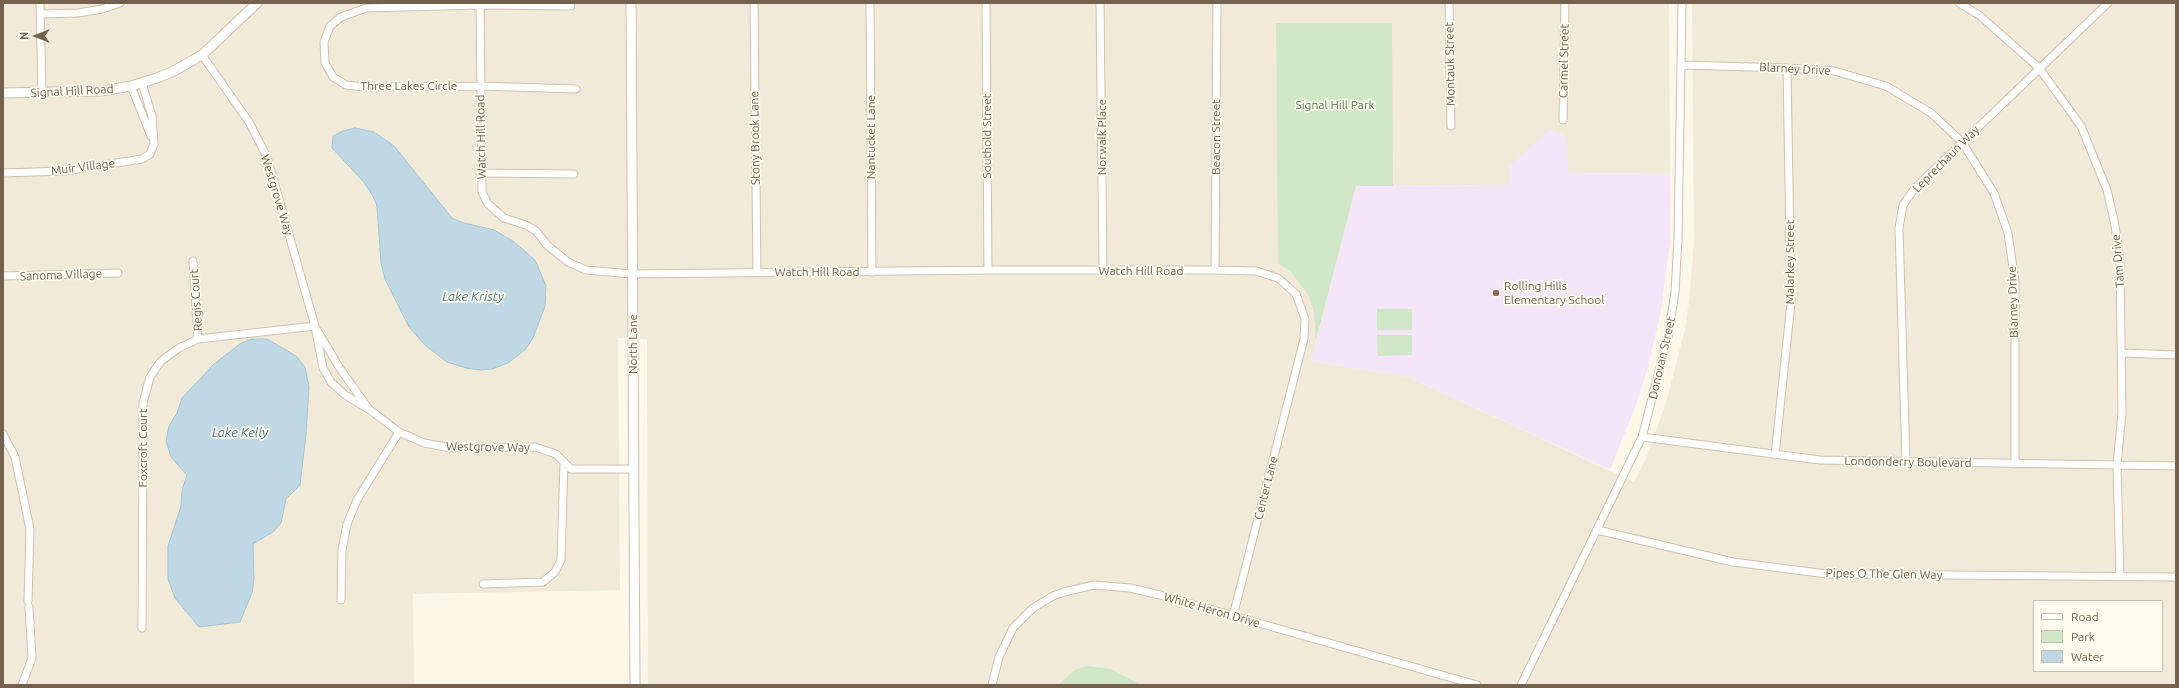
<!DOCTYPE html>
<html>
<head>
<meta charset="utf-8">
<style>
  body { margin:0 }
  #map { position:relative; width:2179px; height:688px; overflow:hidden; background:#fbf7e9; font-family:Ubuntu,sans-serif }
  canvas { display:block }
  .frame { position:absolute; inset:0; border:4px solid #74624e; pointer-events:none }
  .legend { position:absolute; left:2033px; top:600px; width:130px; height:72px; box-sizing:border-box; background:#fefbef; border:1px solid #c7beaf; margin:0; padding:5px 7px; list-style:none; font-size:12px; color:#74624e }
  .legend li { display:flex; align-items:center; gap:8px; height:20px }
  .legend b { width:20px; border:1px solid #c7beaf }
  .north { position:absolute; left:16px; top:16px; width:40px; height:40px; -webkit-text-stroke:3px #fefbef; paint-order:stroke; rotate:270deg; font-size:11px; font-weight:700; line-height:16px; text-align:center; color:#74624e }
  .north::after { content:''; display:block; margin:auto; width:14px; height:18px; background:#74624e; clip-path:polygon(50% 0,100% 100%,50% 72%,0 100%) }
</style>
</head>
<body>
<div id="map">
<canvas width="2179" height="688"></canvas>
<div class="frame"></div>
<ul class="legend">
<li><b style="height:5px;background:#fff"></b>Road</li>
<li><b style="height:11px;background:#d0e8c8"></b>Park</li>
<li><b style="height:11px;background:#bfd8e4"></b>Water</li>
</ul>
<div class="north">N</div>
</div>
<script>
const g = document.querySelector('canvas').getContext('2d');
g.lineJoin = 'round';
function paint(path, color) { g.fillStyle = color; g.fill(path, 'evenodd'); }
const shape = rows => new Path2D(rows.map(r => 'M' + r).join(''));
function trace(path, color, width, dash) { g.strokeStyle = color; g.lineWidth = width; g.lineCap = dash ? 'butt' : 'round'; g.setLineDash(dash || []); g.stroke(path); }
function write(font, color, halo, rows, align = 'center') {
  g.font = font + ' Ubuntu,sans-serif'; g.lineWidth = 3.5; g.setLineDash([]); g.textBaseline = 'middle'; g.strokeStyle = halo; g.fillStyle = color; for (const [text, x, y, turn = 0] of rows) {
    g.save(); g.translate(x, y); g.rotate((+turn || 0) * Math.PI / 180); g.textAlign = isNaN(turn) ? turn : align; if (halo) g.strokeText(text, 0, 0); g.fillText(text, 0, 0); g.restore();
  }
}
paint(shape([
  [3,3,1669,3,1670,174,1567,173,1567,137,1551,130,1510,185,1356,186,1311,361,1409,377,1634,482,1645,460,1665,406,1685,330,1689,301,1694,241,1692,3,2176,3,2176,685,648,685,647,339,618,338,620,590,413,594,414,685,3,685],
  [2034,601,2162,601,2162,671,2034,671]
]), '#f2ead8');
paint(shape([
  [1551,129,1567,137,1568,173,1670,174,1670,242,1661,311,1648,367,1637,402,1610,470,1409,377,1311,361,1356,186,1509,185,1509,166]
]), '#f4e6f8');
paint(shape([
  [1392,23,1393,186,1356,186,1316,340,1314,313,1309,296,1291,272,1278,263,1276,23],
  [1377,309,1412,309,1412,330,1377,330],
  [1377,335,1412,335,1412,355,1378,356],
  [1086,666,1111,669,1141,685,1058,685,1075,670]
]), '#d0e8c8');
const water = shape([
  [355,128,374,132,394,146,452,218,464,223,494,230,513,241,535,260,546,286,545,306,533,338,525,350,508,363,492,369,481,370,466,368,447,362,425,345,409,327,385,279,381,263,377,206,373,196,363,181,332,148,333,136,343,131,355,128],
  [252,339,267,339,296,356,305,367,309,387,306,434,300,485,286,499,281,523,273,532,253,544,254,579,252,593,240,622,199,627,175,598,168,579,168,546,181,506,182,490,187,475,171,457,166,441,169,426,177,413,182,398,214,364,241,343,252,339]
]);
paint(water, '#bfd8e4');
trace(water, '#a6c6d5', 1);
const minor = shape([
  [40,3,42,93],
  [480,3,482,192,488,204,504,218,526,225,536,231,547,245,568,262,586,270,632,274,988,270,1215,270,1256,271,1278,278,1296,294,1305,319,1304,339,1233,616],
  [754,3,757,272],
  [870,3,872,272],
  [986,3,988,270],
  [1100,3,1103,271],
  [1449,3,1451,126],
  [1959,3,1979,15,2039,68,2081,126,2107,190,2115,225,2120,263,2122,413,2117,465,2120,577],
  [571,6,480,5,366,8,341,17,330,26,324,42,325,63,333,77,346,85,364,87,480,86,576,89],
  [41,14,78,13,102,9,120,3],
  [202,55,249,122,267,157,315,326,323,368,331,382,345,395,370,410,399,432,424,443,451,448,535,447,556,454,571,469,633,469],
  [1681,65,1787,68,1834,71,1886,86,1931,113,1962,142,1994,193,2008,233,2015,282,2015,464],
  [131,86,151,136],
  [1563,120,1565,3],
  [3,173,65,171,142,159,150,154,154,144,152,116,142,83],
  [480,173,574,174],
  [193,261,198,339],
  [1215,270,1217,3],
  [3,276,118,273],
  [317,330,339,367,368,408],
  [2122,353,2176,355],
  [3,434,15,457,30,529,28,601],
  [1642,437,1820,460,2176,466],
  [1775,455,1791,303,1787,68],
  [1906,463,1899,228,1903,205,1915,188,2108,3],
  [1597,530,1733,562,1827,574,2176,577],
  [483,584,543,582,555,572,561,560,564,463],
  [341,600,342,550,347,524,357,500,399,432],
  [142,628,143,403,150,377,161,361,179,348,198,339,315,326],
  [22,685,32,658,29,607],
  [992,685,999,657,1013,628,1033,608,1053,596,1064,592,1094,585,1130,588,1160,595,1477,685],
  [1521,685,1642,437,1668,337,1675,292,1678,239,1682,3]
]);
const tertiary = shape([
  [631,3,635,685],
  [3,93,101,91,131,86,157,78,174,71,202,55,257,3]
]);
trace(minor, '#cdc1b0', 9);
trace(tertiary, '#cdc1b0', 11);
trace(minor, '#fff', 7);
trace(tertiary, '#fff', 9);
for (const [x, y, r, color] of [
  [1496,293,4,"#8d6e63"]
]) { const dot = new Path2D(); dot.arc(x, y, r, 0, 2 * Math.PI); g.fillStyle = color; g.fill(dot); trace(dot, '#fefbef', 1.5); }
write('12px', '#74624e', '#fefbef', [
  ["Carmel Street",1564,61,-89],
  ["Montauk Street",1450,64,-91],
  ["Blarney Drive",1795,69,3],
  ["Three Lakes Circle",409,86],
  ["Signal Hill Road",72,91,-3],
  ["Southold Street",987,136,-90],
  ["Watch Hill Road",481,137,-91],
  ["Nantucket Lane",871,137,-90],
  ["Norwalk Place",1102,137,-90],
  ["Beacon Street",1216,137,-90],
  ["Stony Brook Lane",755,138,-91],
  ["Leprechaun Way",1946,159,-45],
  ["Muir Village",83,167,-7],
  ["Westgrove Way",277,195,73],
  ["Tam Drive",2118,261,-95],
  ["Malarkey Street",1790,262,-90],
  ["Watch Hill Road",1141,271],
  ["Watch Hill Road",817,272],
  ["Sanoma Village",61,275,-2],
  ["Regis Court",196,300,-94],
  ["Blarney Drive",2013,302,-92],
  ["North Lane",633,344,-90],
  ["Donovan Street",1662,358,-77],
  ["Westgrove Way",488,447,1],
  ["Foxcroft Court",143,448,-90],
  ["Londonderry Boulevard",1908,462,1],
  ["Center Lane",1266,488,-76],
  ["Pipes O The Glen Way",1884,574,1],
  ["White Heron Drive",1212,610,16]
]);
write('12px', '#517e4a', '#fefbef', [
  ["Signal Hill Park",1335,105]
]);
write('12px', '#785e54', '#fefbef', [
  ["Rolling Hills",1504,286],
  ["Elementary School",1504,300]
], 'left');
write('italic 13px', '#4c788c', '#fefbef', [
  ["Lake Kristy",473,297],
  ["Lake Kelly",240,433]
]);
</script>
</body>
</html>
